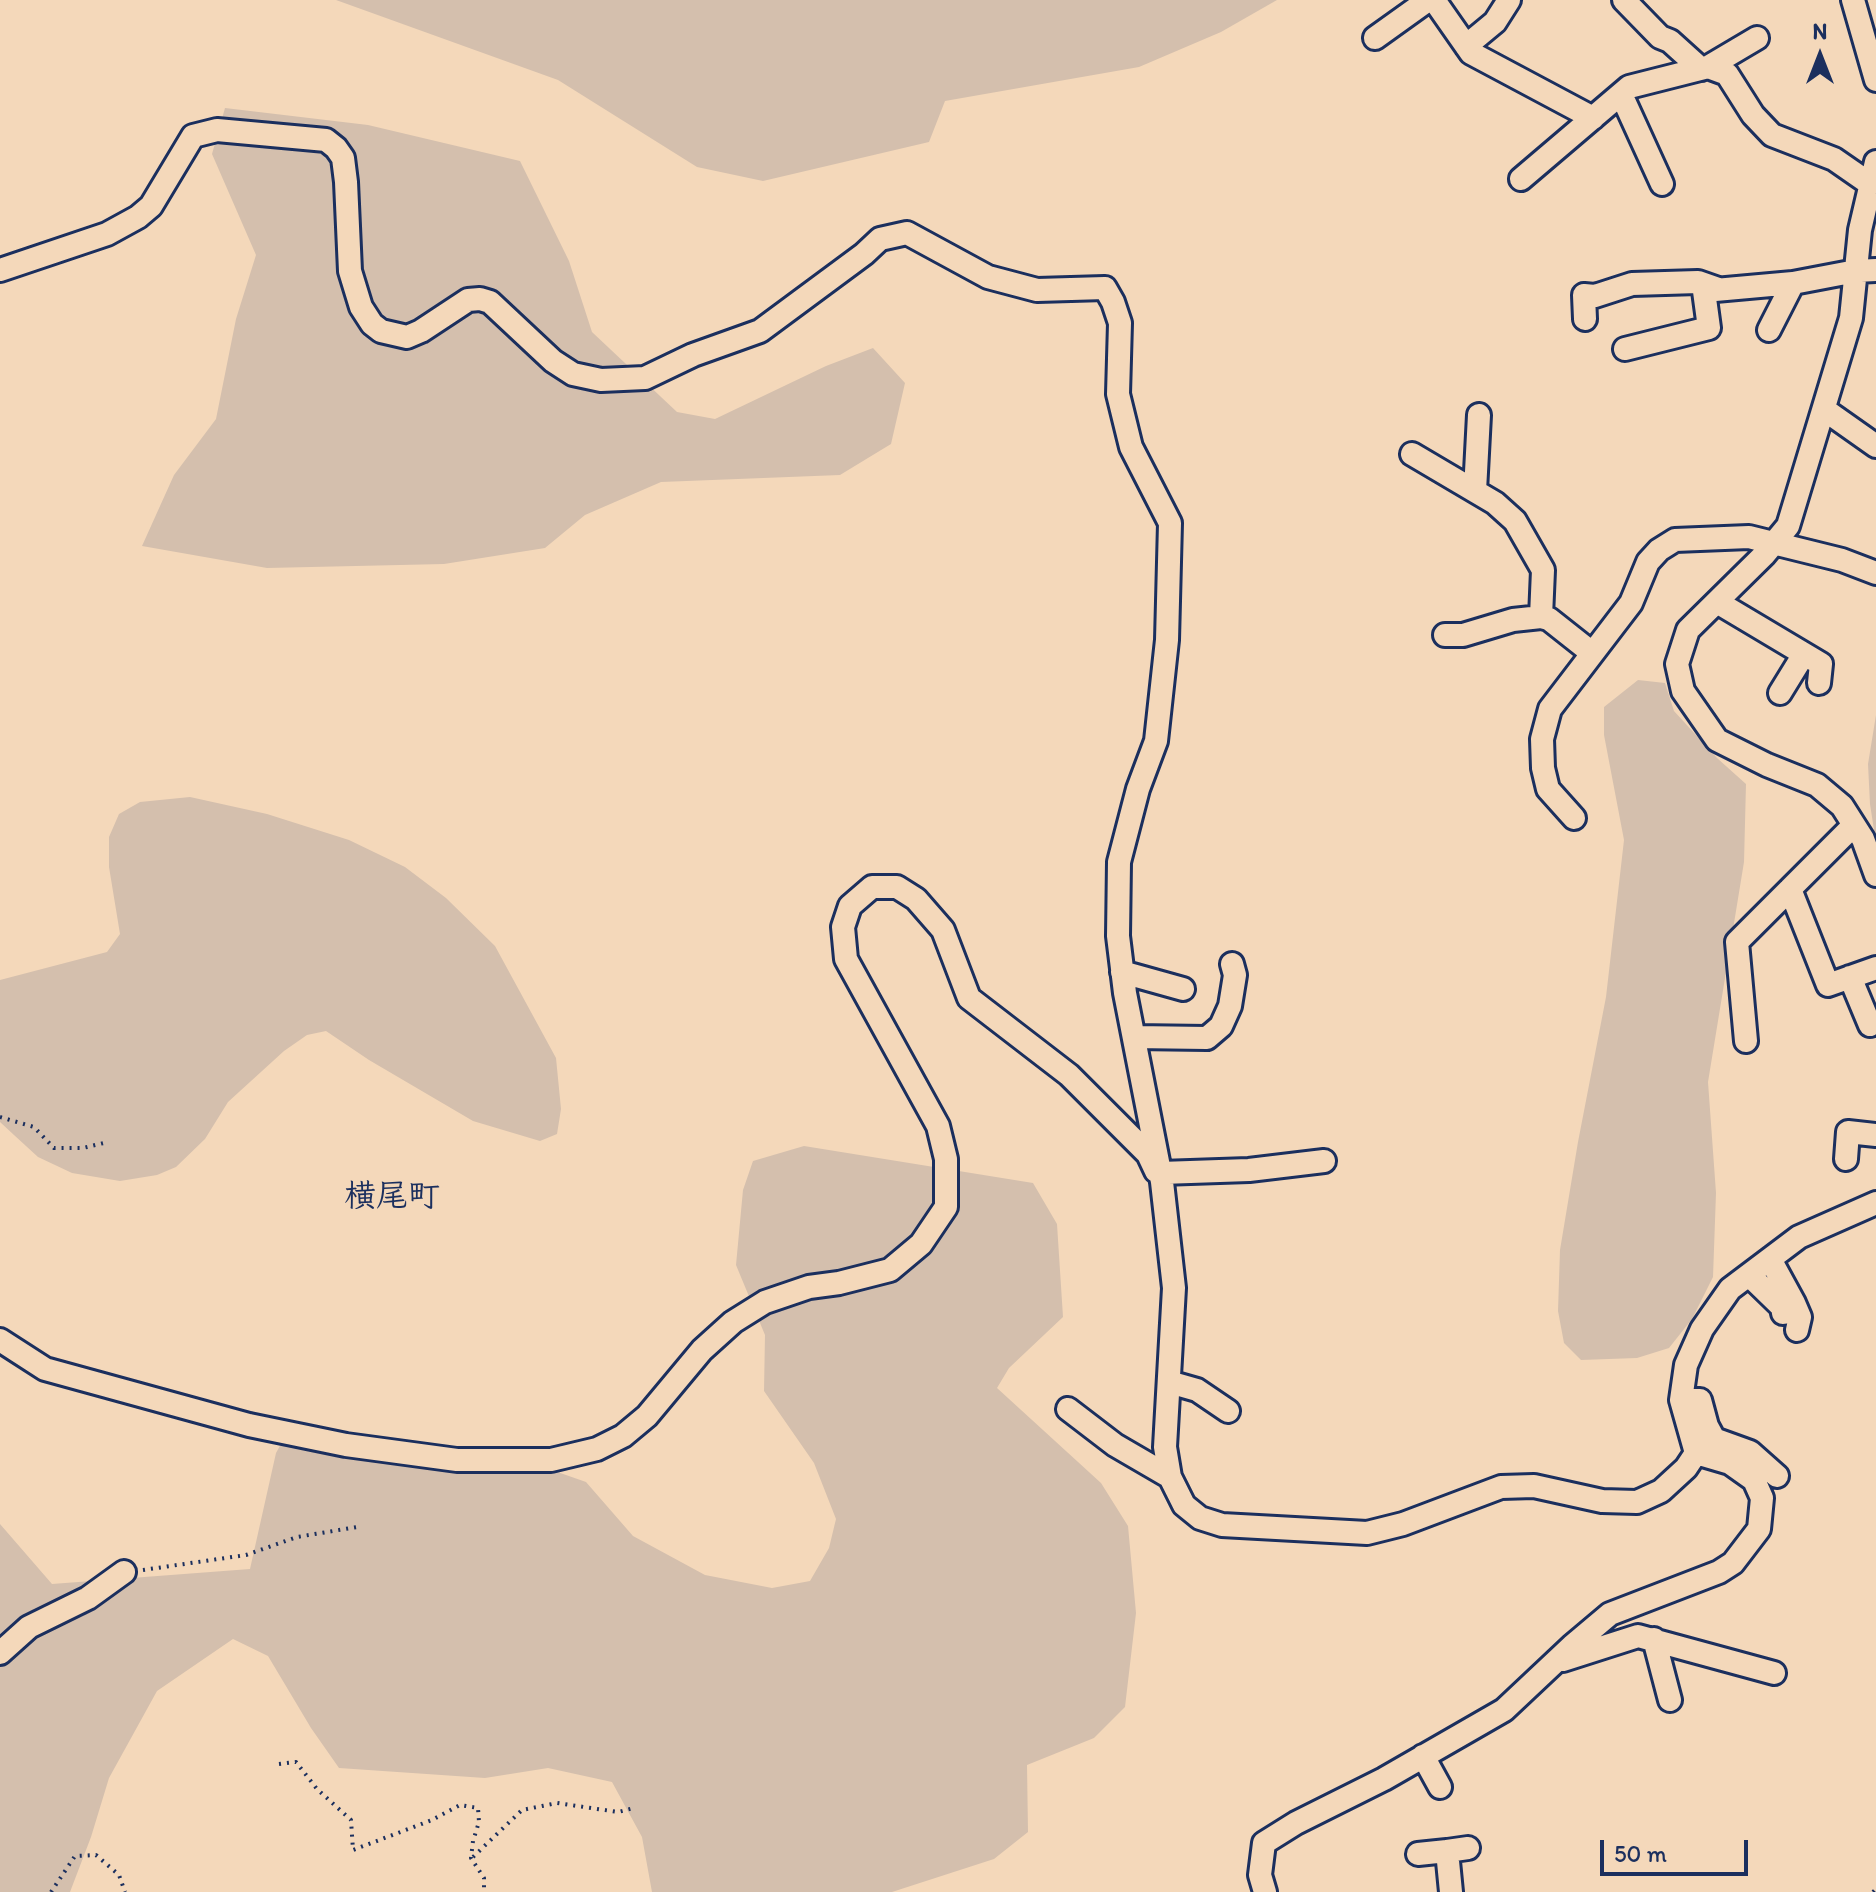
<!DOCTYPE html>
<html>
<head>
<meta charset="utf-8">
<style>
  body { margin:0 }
  #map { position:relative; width:1876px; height:1892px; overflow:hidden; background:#f4d8ba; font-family:Itim,sans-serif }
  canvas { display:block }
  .north { position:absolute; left:1780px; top:16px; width:80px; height:80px; -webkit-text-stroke:6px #f4d8ba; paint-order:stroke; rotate:0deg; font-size:22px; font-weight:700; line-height:32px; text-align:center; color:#1b2f5e }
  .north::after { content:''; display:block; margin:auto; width:28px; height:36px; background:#1b2f5e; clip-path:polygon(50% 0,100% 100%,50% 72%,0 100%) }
  .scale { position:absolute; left:1600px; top:1840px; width:148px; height:36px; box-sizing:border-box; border:4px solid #1b2f5e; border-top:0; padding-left:10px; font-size:24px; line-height:28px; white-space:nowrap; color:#1b2f5e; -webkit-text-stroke:6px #f4d8ba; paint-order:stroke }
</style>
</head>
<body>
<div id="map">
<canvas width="1876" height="1892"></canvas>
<div class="north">N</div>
<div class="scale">50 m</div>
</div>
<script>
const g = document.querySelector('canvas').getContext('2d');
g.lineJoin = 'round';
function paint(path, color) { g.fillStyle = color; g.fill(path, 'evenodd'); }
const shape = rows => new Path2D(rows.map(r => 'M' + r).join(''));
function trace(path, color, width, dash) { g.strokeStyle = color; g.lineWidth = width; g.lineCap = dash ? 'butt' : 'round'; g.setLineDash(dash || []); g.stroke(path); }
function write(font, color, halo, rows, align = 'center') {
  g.font = font + ' Itim,"Klee One",sans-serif'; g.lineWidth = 6; g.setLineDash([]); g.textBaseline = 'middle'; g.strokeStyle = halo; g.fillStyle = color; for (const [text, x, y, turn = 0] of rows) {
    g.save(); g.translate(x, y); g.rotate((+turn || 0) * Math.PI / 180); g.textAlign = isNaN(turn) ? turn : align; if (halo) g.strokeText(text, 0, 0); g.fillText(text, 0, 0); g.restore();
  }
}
paint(shape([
  [336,0,1277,0,1221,32,1139,67,945,101,929,142,763,181,697,167,558,80],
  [225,108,368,125,520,161,569,261,592,332,677,412,715,419,826,366,873,348,905,383,891,444,840,475,661,482,585,515,545,548,444,564,267,568,142,546,174,475,216,419,236,319,256,255,212,154],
  [1638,680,1665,683,1674,711,1717,758,1746,784,1744,862,1708,1082,1716,1193,1713,1277,1692,1319,1669,1348,1637,1358,1581,1360,1564,1343,1558,1311,1560,1250,1578,1142,1606,997,1624,840,1604,735,1604,707],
  [1876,715,1876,843,1870,804,1868,764],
  [190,797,267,814,349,840,405,867,446,898,495,946,556,1058,561,1109,557,1134,540,1141,473,1121,369,1060,326,1031,307,1035,284,1051,228,1102,205,1139,176,1167,157,1175,120,1181,72,1173,38,1157,14,1135,0,1122,0,980,107,952,120,934,109,867,109,837,119,814,140,802],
  [804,1146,1033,1183,1057,1224,1063,1317,1009,1368,997,1388,1101,1483,1128,1526,1136,1613,1125,1707,1094,1738,1027,1765,1028,1832,994,1859,892,1892,652,1892,642,1837,612,1782,548,1768,485,1778,339,1768,311,1728,268,1656,233,1639,157,1691,109,1778,91,1837,70,1892,0,1892,0,1524,52,1584,250,1569,276,1453,287,1433,419,1466,546,1468,586,1482,633,1536,705,1575,772,1588,810,1581,829,1548,836,1519,814,1463,764,1391,765,1335,736,1265,743,1190,753,1161]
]), '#d4bfad');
const minor = shape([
  [1434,0,1471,53,1593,118],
  [1624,0,1660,37,1670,41,1701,69],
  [1853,0,1876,80],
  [1375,38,1428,0],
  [1466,46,1495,22,1509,0],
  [1708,67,1757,38],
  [1621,94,1662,184],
  [1876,162,1860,230,1851,318,1788,526,1764,555,1688,630,1677,664,1683,691,1717,740,1767,765,1817,785,1842,806,1863,839,1876,875],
  [1521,179,1629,87,1708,67,1727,74,1753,115,1772,135,1834,159,1870,184],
  [0,270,107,234,138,217,151,206,193,136,217,130,326,140,336,148,343,158,346,182,350,271,361,307,372,324,381,331,407,337,421,331,468,300,480,299,490,302,553,361,573,374,601,380,645,378,693,355,760,331,864,254,880,239,907,233,988,277,1037,290,1105,288,1113,302,1120,323,1118,394,1131,447,1170,523,1167,640,1156,741,1138,789,1119,862,1118,936,1125,993,1162,1182,1174,1288,1165,1447,1170,1477,1184,1505,1200,1518,1222,1525,1367,1533,1403,1524,1501,1487,1534,1486,1602,1501,1637,1502,1661,1491,1686,1468,1696,1453,1681,1400,1686,1365,1702,1329,1730,1289,1799,1237,1876,1203],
  [1585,319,1584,295,1595,296,1632,284,1698,282,1718,289],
  [1769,330,1793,283,1856,271,1876,270],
  [1625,349,1709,328,1704,291,1793,283],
  [1825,410,1876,446],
  [1412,454,1495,503,1515,521,1543,570,1541,617,1549,619,1592,653],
  [1475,491,1479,415],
  [1717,602,1821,664,1819,683],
  [1445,635,1463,635,1513,620,1541,617],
  [1780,693,1804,654],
  [1574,818,1548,789,1543,768,1542,739,1550,709,1631,603,1648,562,1659,550,1675,540,1749,537,1842,560,1876,573],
  [1790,889,1828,985,1876,968],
  [1122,972,1183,989],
  [1850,977,1870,1025],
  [1134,1037,1207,1038,1221,1026,1230,1006,1235,975,1232,964],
  [1746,1041,1737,942,1854,825],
  [1846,1159,1848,1132,1876,1135],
  [1161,1173,1249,1170,1324,1161],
  [1770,1259,1794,1303,1800,1317,1797,1330],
  [1749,1275,1782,1307,1783,1313],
  [0,1340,45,1369,249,1425,346,1445,457,1460,551,1460,597,1449,623,1436,647,1416,702,1350,733,1322,765,1302,809,1287,839,1283,890,1270,921,1244,946,1207,946,1159,938,1126,846,959,843,927,850,906,872,887,897,887,916,899,943,930,969,998,1069,1075,1148,1154,1156,1171],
  [1169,1382,1197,1390,1228,1411],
  [1681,1400,1700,1400,1707,1426,1714,1439,1750,1452,1777,1476],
  [1068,1409,1115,1445,1170,1477],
  [1654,1639,1670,1700],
  [0,1653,29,1627,88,1598,124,1572],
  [1563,1660,1638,1636,1774,1673],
  [1423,1756,1440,1787],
  [1447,1851,1468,1848],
  [1418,1854,1447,1851,1451,1892],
  [1265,1892,1260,1875,1264,1843,1296,1823,1384,1779,1504,1710,1572,1646,1610,1614,1719,1572,1733,1563,1759,1529,1762,1498,1754,1480,1730,1463,1696,1453]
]);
trace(minor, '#1b2f5e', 28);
trace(shape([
  [0,1117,34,1127,54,1148,83,1148,108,1142],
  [143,1570,246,1555,297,1537,357,1527],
  [279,1764,296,1762,317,1789,351,1820,353,1850,432,1820,460,1805,478,1808,479,1822,473,1841,471,1858,484,1878,484,1892],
  [473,1857,522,1810,557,1803,618,1812,634,1808],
  [51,1892,75,1856,96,1855,119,1875,125,1892],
  [1873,1892,1876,1889]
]), '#1b2f5e', 4, [2, 6]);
trace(minor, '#f4d8ba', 22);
write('bold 32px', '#1b2f5e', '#f4d8ba', [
  ["横尾町",392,1198]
]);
</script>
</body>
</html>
